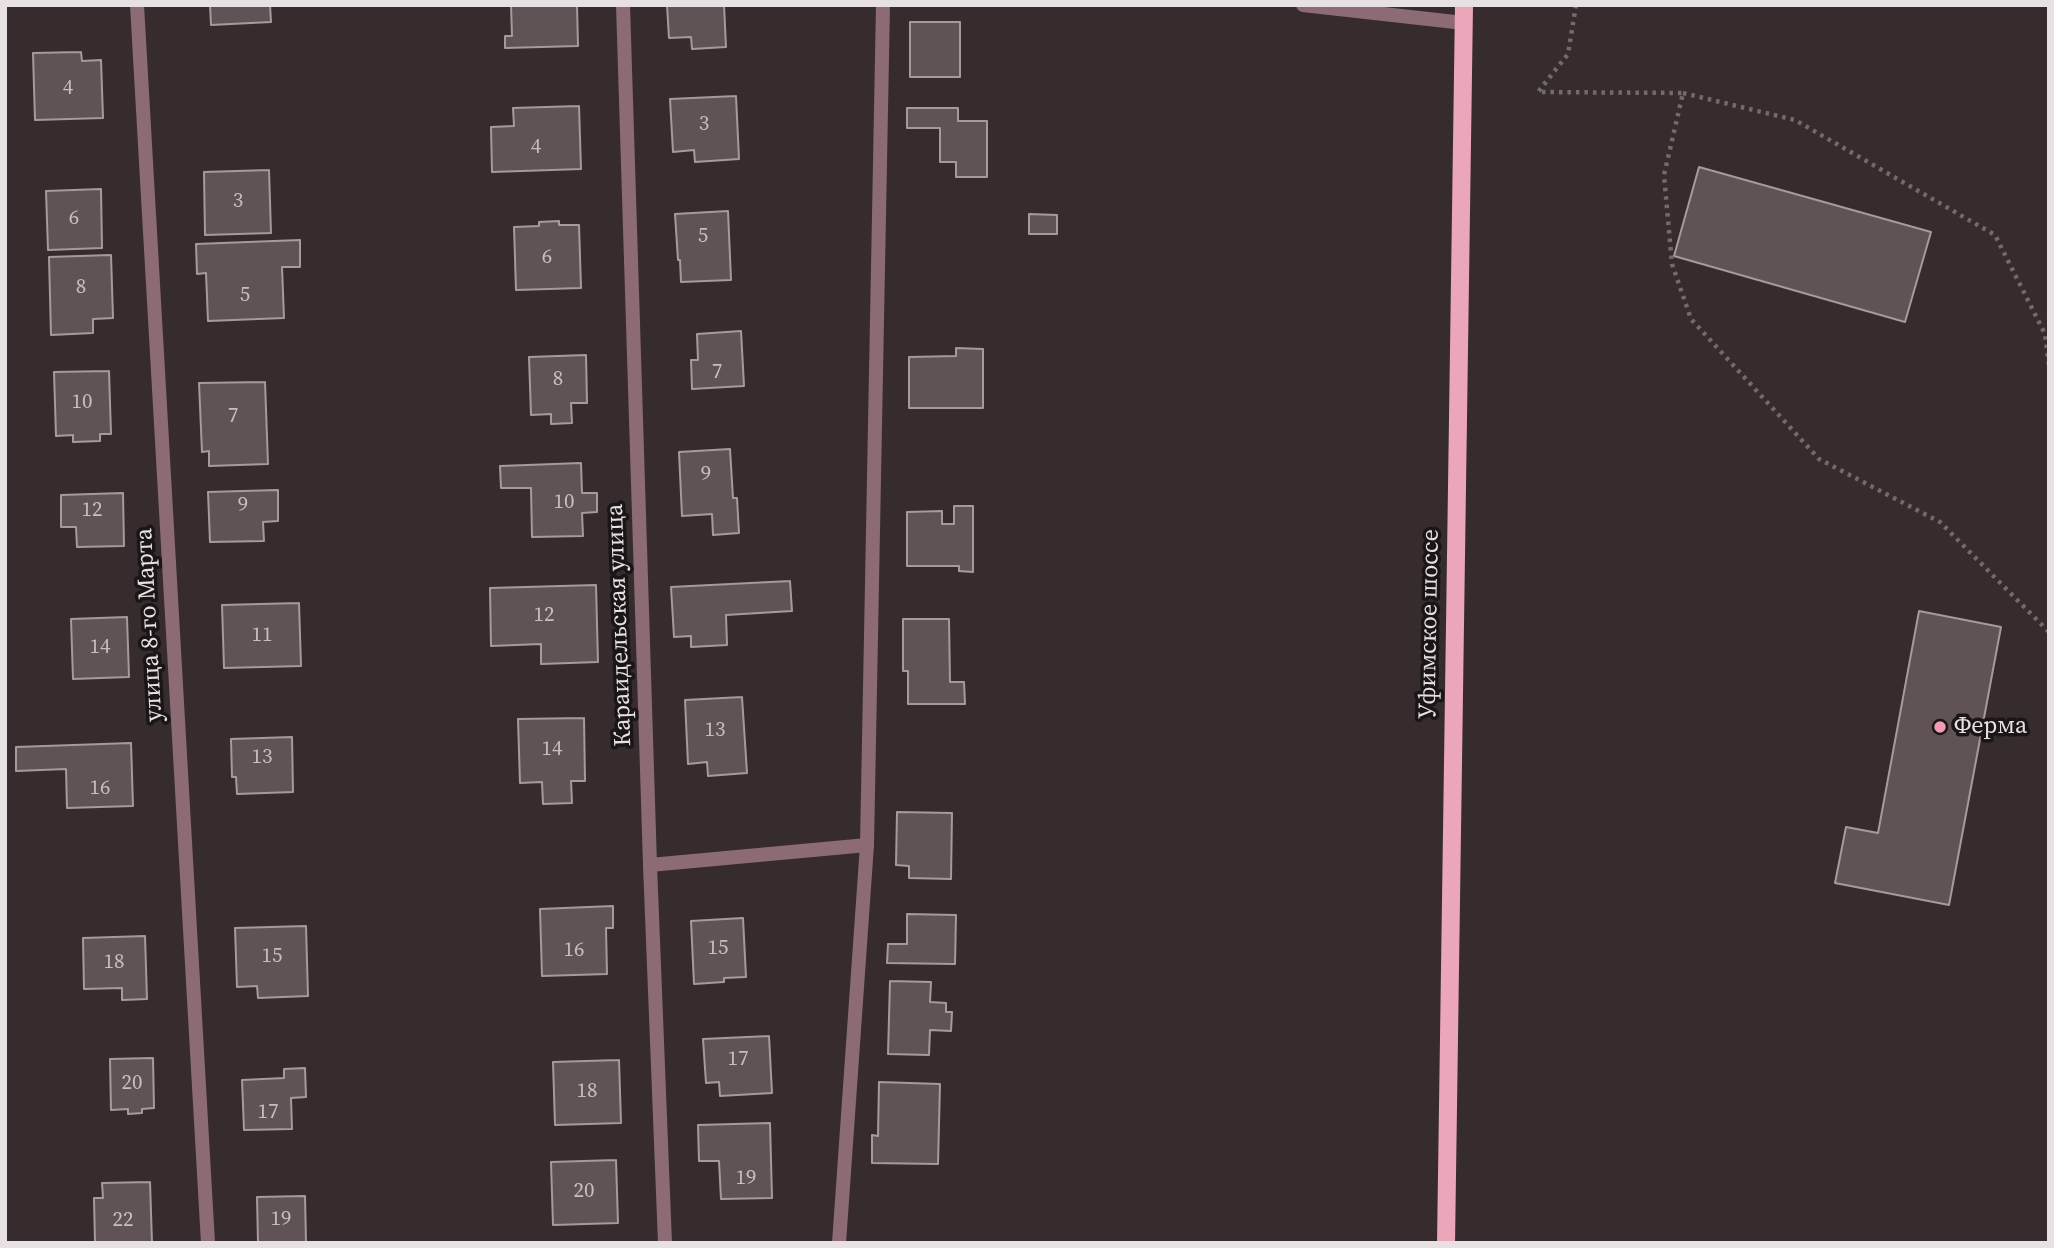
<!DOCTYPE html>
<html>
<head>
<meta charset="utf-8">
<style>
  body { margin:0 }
  #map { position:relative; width:2054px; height:1248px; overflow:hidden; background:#362c2e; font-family:"Source Serif 4",serif }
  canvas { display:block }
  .frame { position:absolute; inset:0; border:7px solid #e8e1e3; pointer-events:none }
</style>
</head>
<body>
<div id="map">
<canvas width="2054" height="1248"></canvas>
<div class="frame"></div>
</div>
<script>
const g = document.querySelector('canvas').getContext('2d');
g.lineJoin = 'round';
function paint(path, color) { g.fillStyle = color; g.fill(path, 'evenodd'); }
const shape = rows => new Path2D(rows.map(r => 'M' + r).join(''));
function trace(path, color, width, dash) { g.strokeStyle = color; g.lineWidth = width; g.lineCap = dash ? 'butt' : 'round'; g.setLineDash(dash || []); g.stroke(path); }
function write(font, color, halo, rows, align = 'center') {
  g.font = font + ' "Source Serif 4",serif'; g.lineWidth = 7; g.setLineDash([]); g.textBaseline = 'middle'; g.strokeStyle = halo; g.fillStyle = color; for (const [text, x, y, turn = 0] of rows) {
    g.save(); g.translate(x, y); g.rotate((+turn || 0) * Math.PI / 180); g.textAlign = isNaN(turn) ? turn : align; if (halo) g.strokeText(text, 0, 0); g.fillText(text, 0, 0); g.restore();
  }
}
const building = shape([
  [210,5,270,5,271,22,211,25,210,5],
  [511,5,577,5,578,46,505,48,505,36,512,36,511,5],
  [667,5,724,5,726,47,692,49,691,37,669,38,667,5],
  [910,22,960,22,960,77,910,77,910,22],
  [81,52,82,61,101,60,103,118,35,120,33,53,81,52],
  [736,96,739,159,695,162,694,150,673,152,670,99,736,96],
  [579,106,581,169,492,172,491,127,514,126,513,108,579,106],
  [907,108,958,108,958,121,987,121,987,177,956,177,956,162,940,162,940,128,907,128,907,108],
  [1699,167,1931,232,1905,322,1674,256,1699,167],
  [269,170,271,233,205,235,204,172,269,170],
  [101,189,102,248,48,250,46,191,101,189],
  [728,211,731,280,681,282,680,260,678,260,675,214,728,211],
  [1029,214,1057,215,1057,234,1029,234,1029,214],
  [559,221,559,225,579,225,581,288,516,290,514,227,539,226,539,222,559,221],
  [300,240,300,267,282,267,284,318,208,321,206,273,197,274,196,244,300,240],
  [111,255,113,318,93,319,93,333,51,335,49,257,111,255],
  [741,331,744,386,692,389,691,360,698,360,697,334,741,331],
  [956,348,983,349,983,408,909,408,909,357,956,356,956,348],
  [586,355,587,403,571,403,572,423,551,424,551,414,531,415,529,357,586,355],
  [109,371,111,434,100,434,100,441,73,442,73,435,56,436,54,372,109,371],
  [265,382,268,464,209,466,209,451,202,452,199,383,265,382],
  [730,449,733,498,737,498,739,533,713,535,712,514,682,516,679,452,730,449],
  [581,463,582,493,597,493,597,512,582,513,583,536,532,537,531,488,501,488,500,466,581,463],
  [278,490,278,521,263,522,264,541,210,542,208,492,278,490],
  [123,493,124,546,77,547,76,527,61,527,61,495,123,493],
  [954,506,973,506,973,572,959,571,959,566,907,566,907,512,942,511,942,524,954,524,954,506],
  [790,581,792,611,726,615,727,645,691,647,691,636,674,637,671,587,790,581],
  [596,585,598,662,541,664,541,644,491,646,490,588,596,585],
  [299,603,301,666,224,668,222,605,299,603],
  [1919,611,2001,627,1949,905,1835,883,1846,827,1878,833,1919,611],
  [127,617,129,677,73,679,71,619,127,617],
  [903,619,949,619,950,682,964,682,965,704,908,704,908,671,903,671,903,619],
  [742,697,747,773,708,776,707,762,688,764,685,700,742,697],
  [584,718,585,781,571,781,572,803,543,804,542,782,520,783,518,719,584,718],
  [292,737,293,792,237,794,236,777,232,777,231,739,292,737],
  [131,743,133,806,67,808,66,769,16,771,16,747,131,743],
  [897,812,952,813,951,879,909,878,909,866,896,865,897,812],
  [613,906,613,928,606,928,607,974,542,976,540,909,613,906],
  [907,914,956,915,955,964,887,963,888,944,907,944,907,914],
  [743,918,746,977,724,978,724,982,694,984,691,921,743,918],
  [306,926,308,996,258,998,257,986,237,987,235,928,306,926],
  [145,936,147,999,122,1000,122,988,84,989,83,938,145,936],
  [890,981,931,982,930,1002,946,1003,946,1012,952,1012,951,1031,930,1030,929,1055,888,1054,890,981],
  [769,1036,772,1093,720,1096,719,1082,706,1083,703,1039,769,1036],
  [153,1058,154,1108,142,1109,142,1113,128,1114,128,1109,111,1110,110,1059,153,1058],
  [619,1060,621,1123,555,1125,553,1062,619,1060],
  [305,1068,306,1097,291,1098,292,1129,244,1130,242,1080,284,1078,284,1069,305,1068],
  [879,1082,940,1084,938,1164,872,1163,872,1135,878,1136,879,1082],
  [770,1123,772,1198,721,1199,719,1161,699,1161,698,1125,770,1123],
  [616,1160,618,1223,553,1225,551,1162,616,1160],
  [150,1182,152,1243,95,1243,94,1198,103,1198,102,1183,150,1182],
  [305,1196,306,1243,258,1243,257,1197,305,1196]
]);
paint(building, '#5f5356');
trace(building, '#a79a9d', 2);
trace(shape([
  [1576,5,1568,54,1538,92,1683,93,1664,175,1672,264,1691,319,1819,459,1940,522,2049,632],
  [1683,93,1795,120,1995,235,2045,334,2049,366]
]), '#736a6c', 4.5, [3.5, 5]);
trace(shape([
  [650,865,867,845]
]), '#8d6b74', 14);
trace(shape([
  [137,5,208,1243],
  [623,5,650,865,665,1243],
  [1303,5,1464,23],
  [839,1243,867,845,883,5]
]), '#8d6b74', 14);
trace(shape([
  [1446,1243,1464,5]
]), '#eba6b9', 18);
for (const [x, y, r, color] of [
  [1940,727,7,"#f19ab3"]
]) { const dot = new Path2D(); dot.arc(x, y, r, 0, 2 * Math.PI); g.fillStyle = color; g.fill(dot); trace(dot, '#1a1617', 2.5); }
write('21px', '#c6bec0', null, [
  ["4",68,89],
  ["3",704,125],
  ["4",536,148],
  ["3",238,202],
  ["6",74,219],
  ["5",703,237],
  ["6",547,258],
  ["8",81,288],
  ["5",245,296],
  ["7",717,373],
  ["8",558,380],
  ["10",82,403],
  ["7",233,417],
  ["9",706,475],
  ["10",564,503],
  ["9",243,506],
  ["12",92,511],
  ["12",544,616],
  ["11",262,636],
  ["14",100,648],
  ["13",715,731],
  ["14",552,750],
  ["13",262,758],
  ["16",100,789],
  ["15",718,949],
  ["16",574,951],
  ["15",272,957],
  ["18",114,963],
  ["17",738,1060],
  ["20",132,1084],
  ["18",587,1092],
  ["17",268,1113],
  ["19",746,1179],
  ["20",584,1192],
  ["19",281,1220],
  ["22",123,1221]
]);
write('24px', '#e8e1e3', '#1a1617', [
  ["Уфимское шоссе",1430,624,-89],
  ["улица 8-го Марта",150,625,-93],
  ["Караидельская улица",620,625,-92]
]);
write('24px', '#e8e1e3', '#1a1617', [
  ["Ферма",1954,727]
], 'left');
</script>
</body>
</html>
